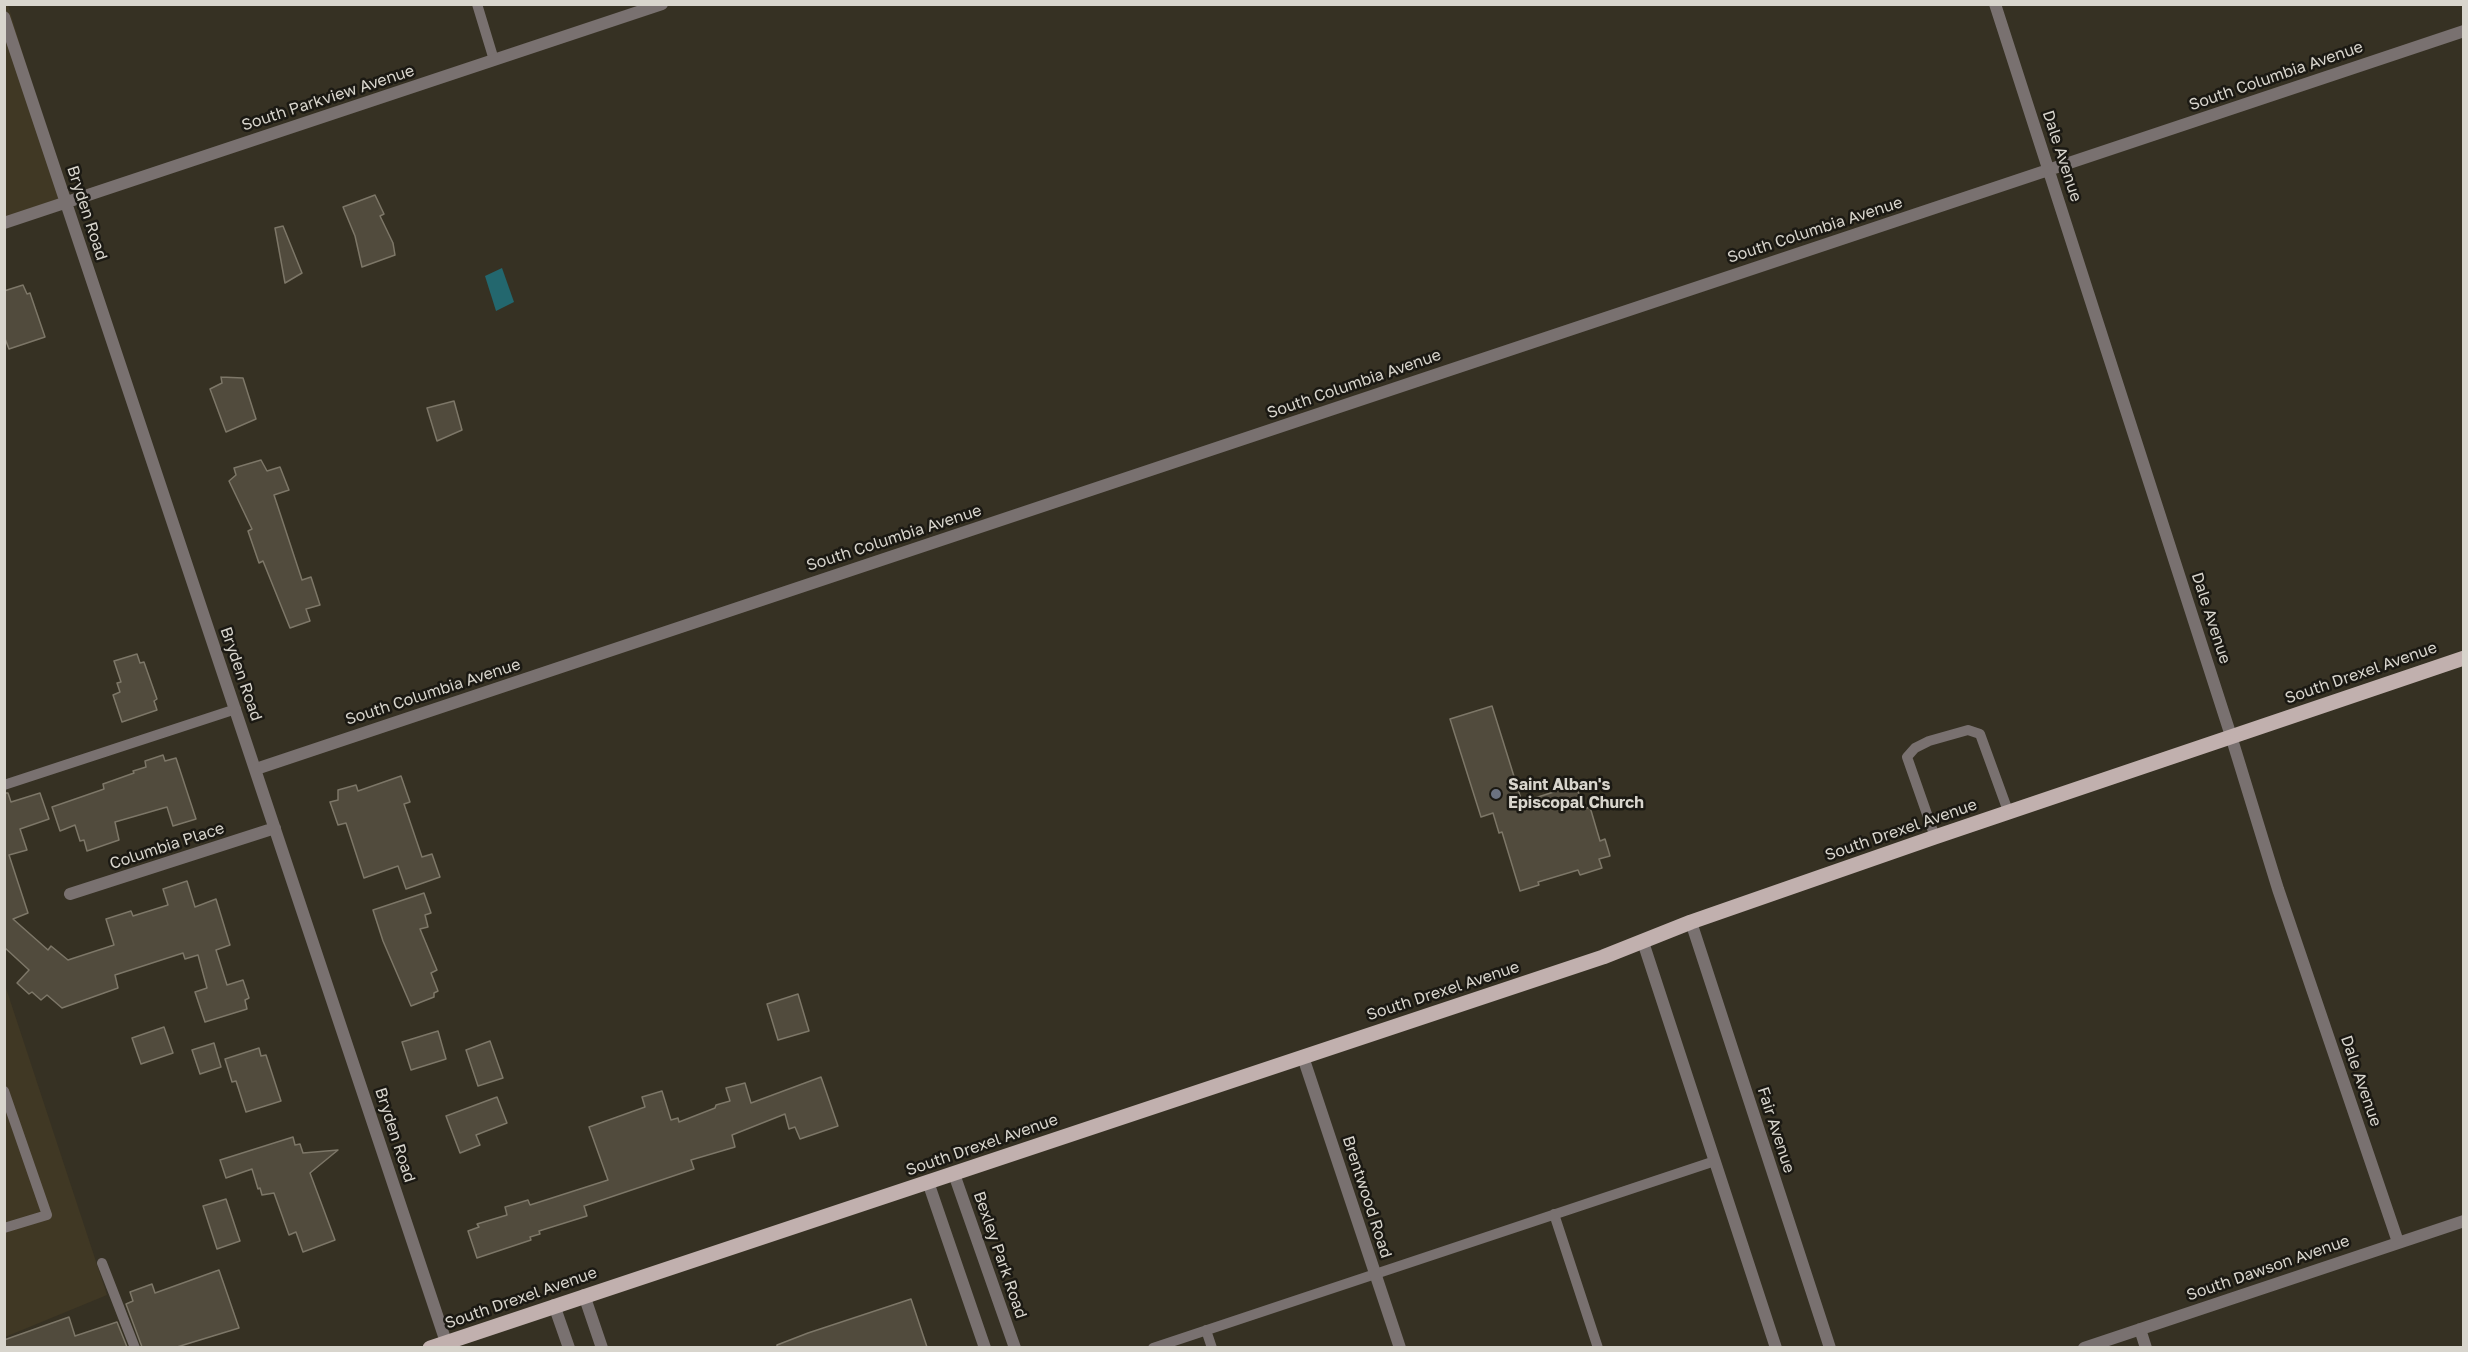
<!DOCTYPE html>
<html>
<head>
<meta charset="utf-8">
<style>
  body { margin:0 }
  #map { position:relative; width:2468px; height:1352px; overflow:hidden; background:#363123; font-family:"Golos Text",sans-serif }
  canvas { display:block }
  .frame { position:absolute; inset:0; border:6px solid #d8d5cd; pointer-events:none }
</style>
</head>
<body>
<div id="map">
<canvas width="2468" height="1352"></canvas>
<div class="frame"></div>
</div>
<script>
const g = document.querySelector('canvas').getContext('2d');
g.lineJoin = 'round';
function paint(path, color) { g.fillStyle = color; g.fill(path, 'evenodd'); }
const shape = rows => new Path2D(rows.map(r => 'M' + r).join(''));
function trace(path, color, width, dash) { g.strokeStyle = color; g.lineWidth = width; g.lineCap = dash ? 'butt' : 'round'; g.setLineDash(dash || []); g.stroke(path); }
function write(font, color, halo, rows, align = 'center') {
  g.font = font + ' "Golos Text",sans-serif'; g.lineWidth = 5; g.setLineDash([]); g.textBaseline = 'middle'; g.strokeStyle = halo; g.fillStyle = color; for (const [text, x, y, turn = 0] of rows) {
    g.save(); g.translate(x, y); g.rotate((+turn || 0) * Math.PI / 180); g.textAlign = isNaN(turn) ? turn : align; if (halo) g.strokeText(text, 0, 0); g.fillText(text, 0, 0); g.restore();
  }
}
paint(shape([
  [4,5,8,5,67,199,4,221],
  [4,982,107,1295,5,1337,4,1337]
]), '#403824');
paint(shape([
  [502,268,514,302,496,311,485,276]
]), '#23676e');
const building = shape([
  [375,195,384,214,380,216,393,243,395,255,362,267,355,236,343,207,375,195],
  [283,226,302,273,285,283,275,228,283,226],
  [23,285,27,294,30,293,45,337,9,349,4,336,4,291,23,285],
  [221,377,243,378,256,419,226,432,210,389,222,383,221,377],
  [454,401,462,430,437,441,427,408,454,401],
  [261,460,267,471,280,467,289,490,274,495,302,580,311,577,320,605,306,609,310,621,290,628,263,561,259,563,248,531,252,529,229,481,236,475,234,468,261,460],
  [137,654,140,663,144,662,157,699,154,701,157,710,122,722,113,695,120,692,117,683,121,682,114,661,137,654],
  [1492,706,1522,802,1576,785,1584,809,1590,807,1600,841,1605,839,1610,856,1599,859,1602,868,1580,875,1578,870,1538,882,1539,885,1520,891,1502,832,1499,833,1493,813,1481,817,1450,719,1492,706],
  [163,755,165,761,176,758,196,819,173,826,167,807,115,822,119,840,87,851,84,840,80,841,75,825,60,831,52,807,104,789,103,784,134,773,133,771,146,767,145,761,163,755],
  [401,776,410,802,404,804,422,857,432,854,440,877,406,889,398,866,364,878,346,823,338,825,330,802,338,800,338,790,356,785,358,791,401,776],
  [4,793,8,793,11,802,40,793,49,819,20,829,27,850,9,855,28,913,13,919,48,950,51,946,68,960,114,945,106,919,131,911,133,916,168,905,163,889,187,881,195,907,216,899,230,945,216,950,227,985,243,980,249,998,245,1000,247,1009,205,1022,195,992,207,988,198,955,185,959,183,953,115,975,118,988,62,1008,47,995,41,1000,32,992,29,994,17,983,29,970,4,947,4,793],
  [424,893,431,913,425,915,428,927,420,929,437,970,431,973,438,991,434,993,434,997,411,1006,383,941,373,910,424,893],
  [798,994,809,1031,778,1040,767,1004,798,994],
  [164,1027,173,1053,141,1064,132,1038,164,1027],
  [438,1031,446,1059,411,1070,402,1042,438,1031],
  [490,1041,503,1078,478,1086,466,1050,490,1041],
  [214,1043,221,1067,200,1074,192,1050,214,1043],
  [259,1048,261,1056,266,1055,281,1101,246,1112,236,1081,232,1082,225,1059,259,1048],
  [821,1077,838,1126,800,1139,795,1127,789,1129,785,1114,732,1135,735,1147,691,1160,694,1169,584,1206,587,1216,539,1231,540,1234,530,1237,531,1240,477,1258,468,1231,479,1227,477,1224,507,1215,505,1207,528,1200,530,1205,608,1180,589,1127,645,1107,642,1097,662,1091,671,1120,678,1118,679,1122,715,1108,716,1105,730,1101,726,1088,745,1083,751,1103,821,1077],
  [497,1097,507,1123,476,1135,480,1145,460,1153,446,1116,497,1097],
  [293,1137,295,1145,300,1144,303,1153,338,1150,310,1173,335,1240,303,1252,296,1232,289,1235,274,1193,262,1195,260,1188,258,1189,252,1169,226,1178,220,1160,293,1137],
  [226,1199,240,1241,217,1249,203,1206,226,1199],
  [219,1270,239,1328,177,1347,142,1347,126,1304,133,1301,130,1292,152,1284,155,1293,219,1270],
  [911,1299,927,1347,777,1347,777,1345,808,1333,911,1299],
  [69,1317,75,1336,117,1322,127,1347,4,1347,4,1340,69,1317]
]);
paint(building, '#514b3d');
trace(building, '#7d7768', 1.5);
trace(shape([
  [477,4,494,60],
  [4,785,236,709],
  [1935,837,1907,757,1915,748,1929,741,1968,730,1980,734,2008,811],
  [4,1091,47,1215,4,1228],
  [1554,1214,1598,1348],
  [102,1263,135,1348],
  [1206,1330,1212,1348],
  [1153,1348,1715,1161]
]), '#797170', 10);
trace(shape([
  [1995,4,2231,736,2278,889,2398,1242],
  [4,17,446,1342],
  [4,223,662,4],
  [256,769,2464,31],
  [70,894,275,828],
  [1691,922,1830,1348],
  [1643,942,1776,1348],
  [1303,1057,1400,1348],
  [954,1174,1015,1348],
  [928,1182,985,1348],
  [584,1295,602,1348],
  [554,1305,569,1348],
  [2140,1329,2146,1348],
  [2084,1348,2464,1221]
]), '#797170', 12);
trace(shape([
  [430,1348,1603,957,1691,922,1935,837,2464,658]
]), '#c1b0ae', 15);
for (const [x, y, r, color] of [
  [1496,794,6,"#6b7280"]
]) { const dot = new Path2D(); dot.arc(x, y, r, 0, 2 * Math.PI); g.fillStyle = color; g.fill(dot); trace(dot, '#1b1913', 2); }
write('16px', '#d8d5cd', '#1b1913', [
  ["South Columbia Avenue",2276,76,-19],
  ["South Parkview Avenue",328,98,-18],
  ["Dale Avenue",2062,156,72],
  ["Bryden Road",87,213,72],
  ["South Columbia Avenue",1815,230,-18],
  ["South Columbia Avenue",1354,384,-19],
  ["South Columbia Avenue",894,538,-18],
  ["Dale Avenue",2211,618,72],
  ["South Drexel Avenue",2361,673,-19],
  ["Bryden Road",241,674,71],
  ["South Columbia Avenue",433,692,-18],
  ["South Drexel Avenue",1901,830,-19],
  ["Columbia Place",167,846,-18],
  ["South Drexel Avenue",1443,991,-18],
  ["Dale Avenue",2361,1081,71],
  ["Fair Avenue",1776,1130,72],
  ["Bryden Road",395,1135,72],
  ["South Drexel Avenue",982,1145,-19],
  ["Brentwood Road",1367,1197,72],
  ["Bexley Park Road",1000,1255,71],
  ["South Dawson Avenue",2268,1268,-19],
  ["South Drexel Avenue",521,1298,-19]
]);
write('bold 16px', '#d8d5cd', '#1b1913', [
  ["Saint Alban's",1508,785],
  ["Episcopal Church",1508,803]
], 'left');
</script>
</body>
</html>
